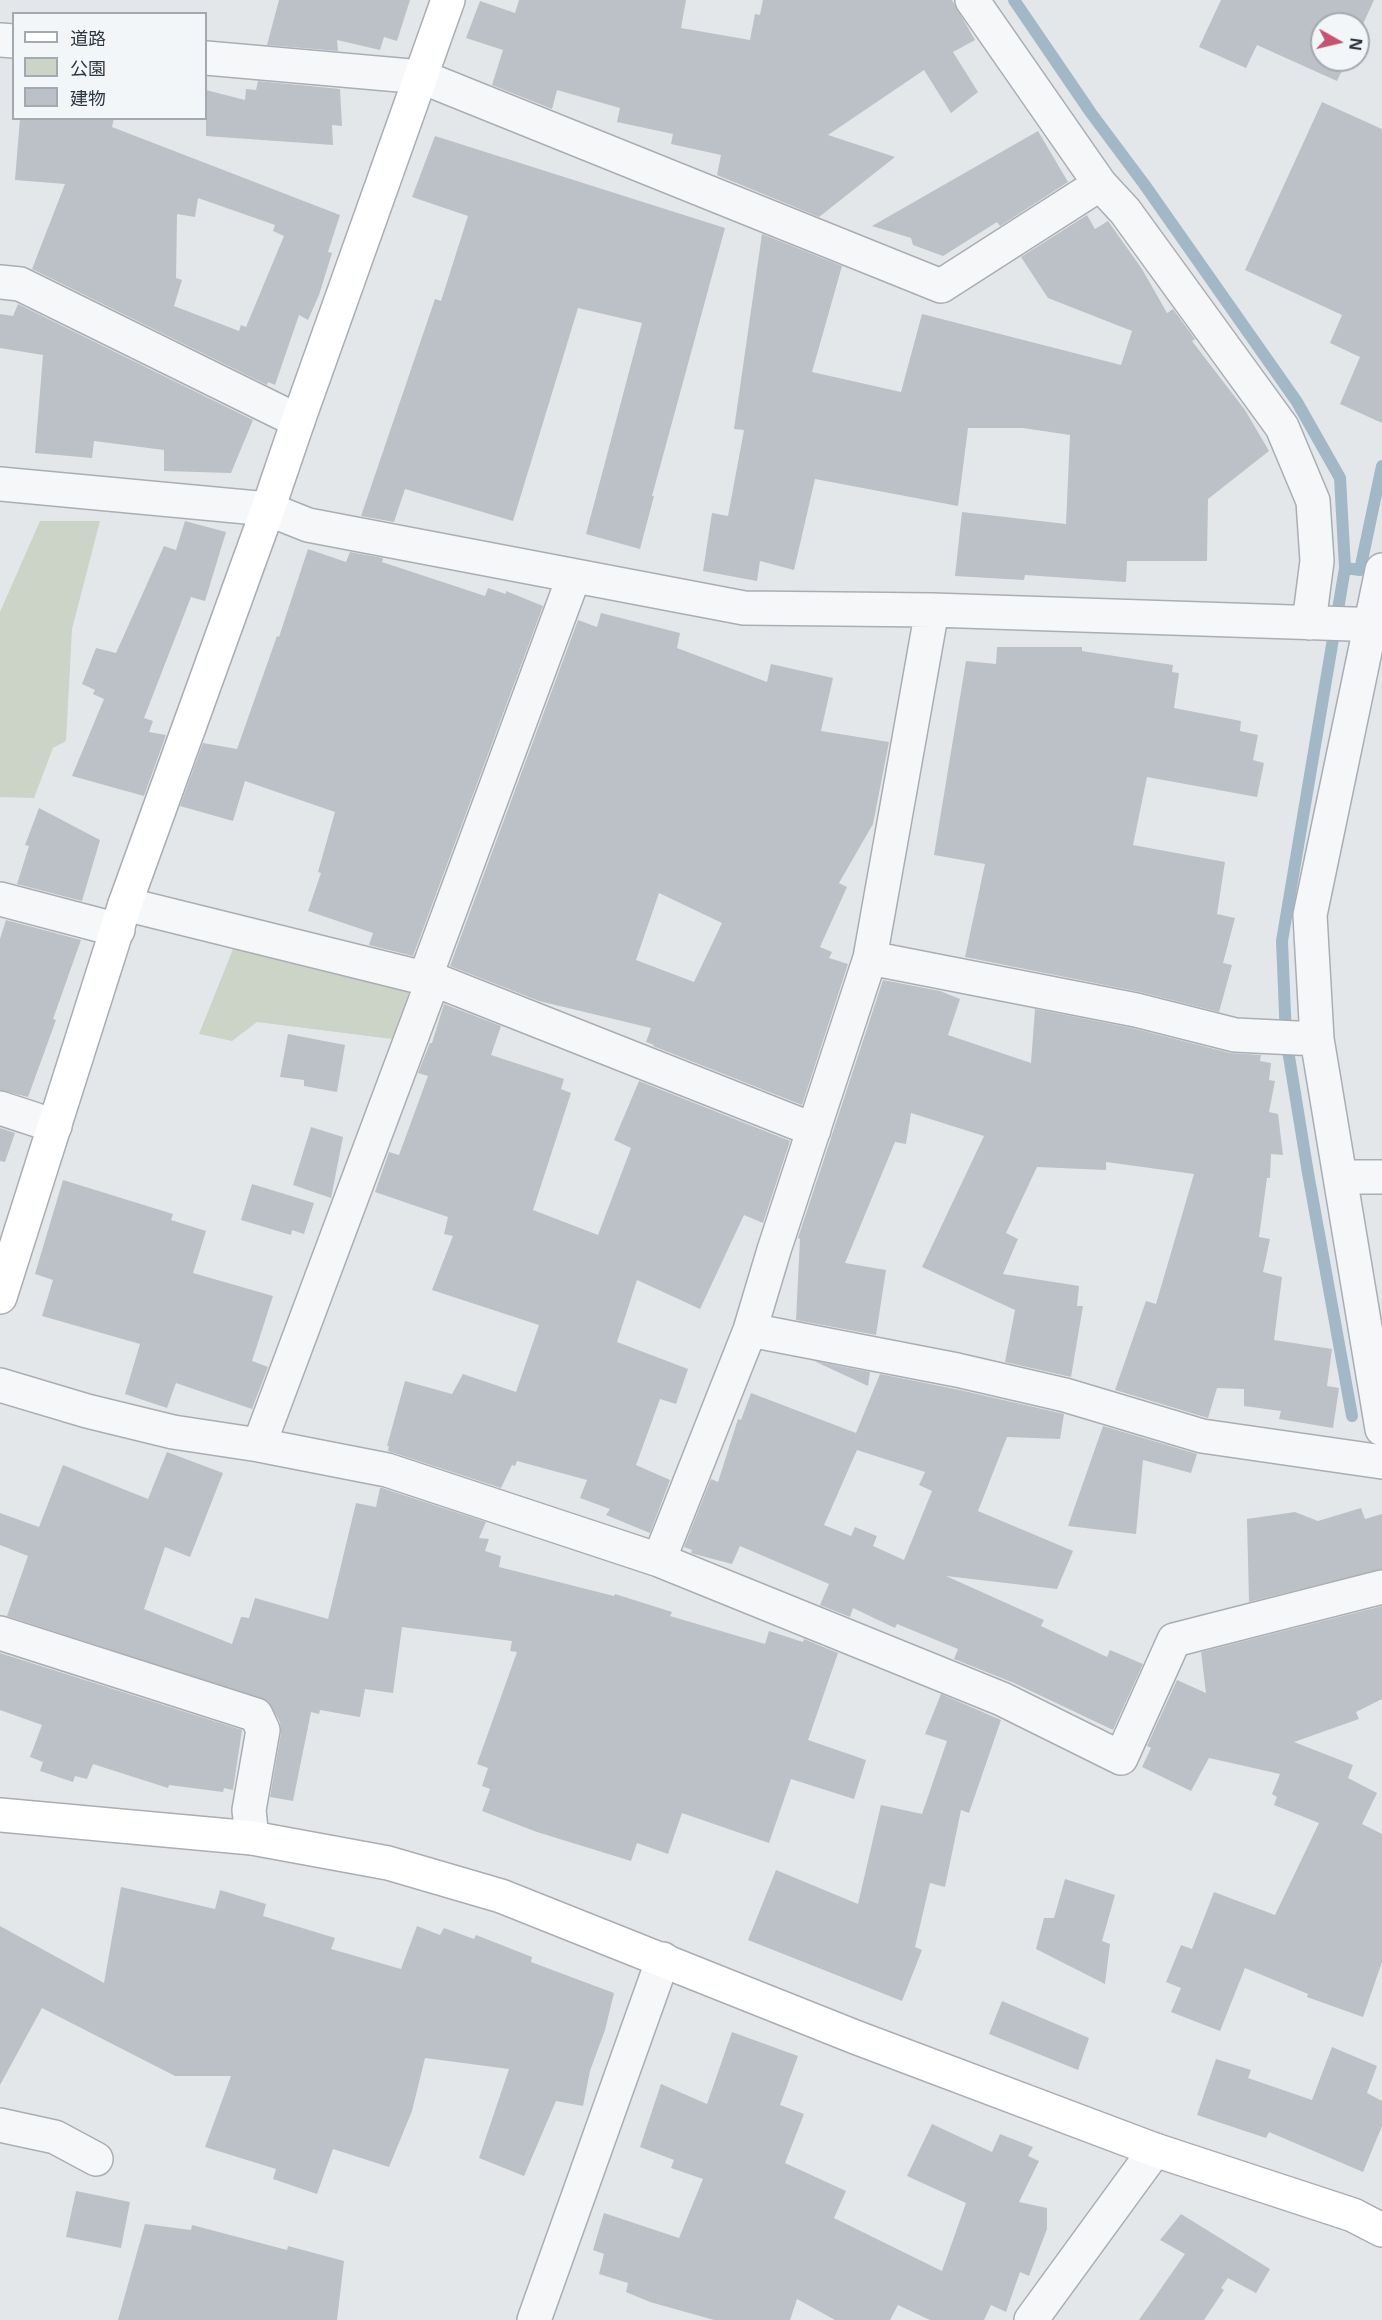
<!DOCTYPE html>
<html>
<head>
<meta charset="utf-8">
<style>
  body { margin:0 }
  #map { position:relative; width:1382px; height:2320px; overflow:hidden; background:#e4e7ea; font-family:"Noto Sans","Noto Sans JP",sans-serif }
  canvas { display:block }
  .legend { position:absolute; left:12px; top:12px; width:195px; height:108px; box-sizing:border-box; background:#f3f6f8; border:2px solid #a4a9af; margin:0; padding:8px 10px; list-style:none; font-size:18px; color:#2d3641 }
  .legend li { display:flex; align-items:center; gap:12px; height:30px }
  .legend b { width:30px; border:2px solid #a4a9af }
  .north { position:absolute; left:1310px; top:12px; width:60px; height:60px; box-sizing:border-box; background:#f3f6f8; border:2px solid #a4a9af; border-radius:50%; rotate:98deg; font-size:16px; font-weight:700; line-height:24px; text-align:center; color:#2d3641 }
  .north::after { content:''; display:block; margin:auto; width:21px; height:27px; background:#c45471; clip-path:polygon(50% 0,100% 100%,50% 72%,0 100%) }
</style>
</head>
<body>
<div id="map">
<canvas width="1382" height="2320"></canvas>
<ul class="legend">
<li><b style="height:8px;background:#fff"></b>道路</li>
<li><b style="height:16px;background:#cbd4c6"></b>公園</li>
<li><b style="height:16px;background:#bbc1c7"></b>建物</li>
</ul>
<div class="north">N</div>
</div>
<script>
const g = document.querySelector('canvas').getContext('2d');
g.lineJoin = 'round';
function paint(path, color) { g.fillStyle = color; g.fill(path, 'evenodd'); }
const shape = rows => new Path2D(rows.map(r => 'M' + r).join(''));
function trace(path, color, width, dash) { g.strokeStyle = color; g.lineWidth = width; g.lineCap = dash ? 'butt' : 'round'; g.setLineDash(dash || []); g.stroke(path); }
paint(shape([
  [40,521,100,521,72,629,66,741,53,748,34,798,0,797,0,612],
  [233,949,412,984,392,1039,257,1022,232,1041,199,1034]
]), '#cbd4c6');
trace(shape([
  [1014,0,1091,113,1144,184,1297,402,1340,478,1345,568],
  [1352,1416,1308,1173,1286,1038,1282,941,1345,568,1360,570,1382,466]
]), '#a2b8c7', 12);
paint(shape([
  [279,0,410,0,397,41,384,37,380,50,337,40,338,51,267,45],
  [519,0,686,0,681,28,750,40,755,14,760,15,763,0,952,0,975,40,953,52,978,92,951,113,924,70,828,135,895,157,819,217,717,175,721,155,671,144,673,134,617,122,620,108,557,90,552,109,492,85,503,50,466,38,480,1,515,13],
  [1221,0,1374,0,1358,35,1358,24,1322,24,1322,60,1347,60,1337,81,1257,45,1246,68,1199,47],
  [258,81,340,89,342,126,332,125,333,145,206,136,206,90,245,100,246,89,256,90],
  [1322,102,1382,129,1382,423,1340,404,1360,357,1330,343,1342,315,1245,270],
  [20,118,114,118,112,127,340,215,328,252,332,253,319,295,308,320,299,315,275,385,268,382,267,385,32,269,65,184,15,180],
  [198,198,275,225,273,231,284,236,246,327,241,325,239,331,174,306,182,280,176,278,177,214,195,217],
  [1038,131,1068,182,1000,226,997,222,943,256,913,245,911,238,872,226],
  [435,136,725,228,652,496,654,496,640,549,586,534,642,323,578,308,513,521,405,489,394,522,361,516,435,299,441,301,468,216,412,197],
  [1087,215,1095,229,1108,221,1142,269,1167,313,1173,309,1195,339,1192,341,1245,410,1269,451,1208,499,1207,561,1127,561,1126,582,1025,575,1024,580,955,576,962,512,1066,524,1070,435,1023,428,968,428,958,506,815,479,794,570,760,561,757,581,703,571,712,513,728,516,744,430,734,429,762,234,842,266,812,372,901,392,922,314,1121,365,1132,331,1048,298,1021,257],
  [18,304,253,420,231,473,164,471,164,450,94,441,92,458,35,453,43,355,0,348,0,314,13,316],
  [185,521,226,532,205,601,191,597,144,718,153,721,149,732,166,735,144,796,72,776,104,699,93,694,95,690,82,684,96,648,116,653,164,546,176,550],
  [308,549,346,562,350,552,383,558,382,562,485,596,488,588,506,594,506,591,543,606,413,956,369,945,373,933,308,911,321,873,318,872,335,812,245,781,233,821,180,806,203,743,237,749,277,636,279,637],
  [601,613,680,633,677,648,767,682,771,664,833,678,821,731,889,742,873,824,839,883,847,887,820,947,832,952,829,958,848,964,802,1105,653,1046,654,1045,646,1042,651,1028,539,1001,450,966,578,620,597,627],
  [659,893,722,923,694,982,636,960],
  [997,647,1082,647,1082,651,1173,665,1172,672,1179,673,1174,708,1241,721,1240,731,1258,735,1253,760,1264,763,1257,797,1147,777,1133,845,1225,862,1217,914,1235,918,1223,963,1232,965,1219,1012,1140,992,965,957,985,864,934,855,966,661,996,664],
  [39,808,100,840,82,901,17,884,29,846,25,845],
  [6,920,81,940,53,1019,56,1020,28,1097,0,1090,0,939],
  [883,980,940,991,960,999,948,1035,1031,1063,1035,1009,1132,1028,1230,1053,1261,1055,1260,1061,1271,1063,1269,1080,1275,1081,1269,1112,1278,1114,1283,1155,1271,1154,1270,1178,1267,1178,1259,1237,1270,1239,1263,1272,1282,1277,1274,1340,1332,1349,1327,1386,1339,1388,1333,1428,1279,1419,1281,1411,1244,1406,1244,1389,1217,1388,1208,1418,1115,1390,1146,1301,1156,1304,1194,1174,1106,1162,1106,1170,1037,1167,1006,1233,1018,1239,1003,1274,1079,1286,1077,1306,1083,1306,1071,1377,1005,1362,1015,1310,922,1267,984,1136,911,1113,906,1144,895,1142,845,1263,886,1270,876,1335,796,1320,800,1239,798,1238],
  [444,1004,501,1026,491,1055,564,1079,561,1089,571,1093,533,1210,598,1235,631,1148,614,1140,639,1081,790,1141,763,1223,744,1215,700,1309,637,1280,617,1342,688,1369,676,1404,660,1399,636,1465,670,1480,650,1533,606,1515,610,1509,580,1498,587,1480,517,1461,515,1466,512,1465,501,1488,388,1451,389,1446,387,1446,405,1381,452,1394,463,1374,516,1392,539,1325,432,1290,453,1236,444,1234,448,1217,375,1192,389,1152,399,1155,428,1076,418,1073,430,1043,432,1043],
  [288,1034,345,1045,337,1092,304,1086,304,1080,280,1077],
  [311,1127,343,1137,331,1198,293,1185],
  [0,1128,15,1133,5,1162,0,1161],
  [63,1180,173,1214,171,1220,206,1231,193,1273,273,1296,252,1361,268,1367,252,1409,176,1383,167,1408,125,1394,140,1344,42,1316,53,1280,35,1274],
  [252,1184,314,1203,304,1234,292,1230,291,1235,241,1220],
  [814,1361,870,1372,868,1386],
  [880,1374,960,1390,1064,1414,1060,1439,1007,1437,978,1511,1073,1551,1057,1589,946,1576,1044,1620,1041,1626,1107,1657,1110,1650,1143,1664,1113,1730,1014,1683,954,1659,958,1649,897,1624,895,1628,853,1608,850,1617,820,1605,829,1584,740,1546,732,1564,694,1554,691,1553,692,1550,684,1547,711,1479,718,1482,738,1419,741,1420,751,1393,856,1433],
  [857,1450,925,1472,919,1485,932,1491,904,1560,873,1546,877,1536,855,1527,851,1536,824,1525],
  [1103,1426,1197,1454,1191,1473,1143,1460,1136,1534,1068,1526],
  [167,1452,223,1473,190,1557,165,1547,144,1609,232,1644,241,1617,249,1618,255,1598,328,1619,356,1503,376,1507,380,1488,382,1488,486,1522,479,1538,489,1539,485,1551,501,1556,499,1567,614,1596,615,1594,672,1612,670,1616,765,1644,769,1631,803,1642,804,1639,838,1653,808,1740,866,1760,854,1799,791,1779,769,1843,682,1813,668,1854,637,1843,631,1861,537,1832,482,1811,490,1789,482,1786,488,1768,477,1764,517,1652,510,1651,512,1641,402,1627,393,1693,365,1689,360,1717,320,1710,319,1714,311,1712,293,1801,270,1797,281,1733,280,1722,268,1701,7,1616,28,1556,0,1545,0,1513,39,1527,63,1465,148,1499],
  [1361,1508,1365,1519,1382,1514,1382,1569,1249,1602,1247,1519,1295,1512,1318,1521],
  [1382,1606,1382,1699,1356,1712,1359,1719,1294,1742,1353,1765,1348,1778,1377,1793,1362,1824,1382,1834,1382,1962,1363,2017,1307,1997,1308,1994,1245,1968,1220,2031,1171,2012,1181,1988,1166,1982,1181,1945,1192,1949,1214,1892,1275,1915,1319,1823,1274,1805,1277,1797,1272,1794,1280,1774,1209,1758,1191,1791,1142,1767,1151,1748,1147,1746,1177,1680,1206,1693,1201,1652],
  [0,1653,242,1730,233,1790,224,1788,223,1792,169,1785,168,1788,93,1764,87,1779,75,1776,73,1782,40,1771,43,1762,30,1757,42,1725,0,1710],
  [941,1694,1001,1720,969,1813,961,1810,945,1887,930,1883,915,1947,922,1950,902,2001,748,1940,776,1870,858,1904,881,1805,922,1814,947,1741,925,1734],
  [1065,1879,1115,1895,1102,1941,1110,1944,1105,1984,1036,1949,1044,1918,1054,1918],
  [121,1887,215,1909,220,1890,266,1904,263,1916,335,1938,331,1949,401,1969,417,1926,440,1935,444,1928,474,1939,476,1935,532,1957,531,1962,614,1993,605,2030,590,2071,583,2106,556,2101,524,2176,479,2158,509,2069,425,2058,412,2111,389,2167,333,2149,317,2194,273,2179,276,2169,205,2147,231,2076,175,2076,42,2008,0,2085,0,1926,104,1983],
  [1002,2001,1089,2038,1078,2070,989,2034],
  [732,2032,798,2056,780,2105,804,2114,785,2163,846,2191,834,2218,942,2271,966,2203,907,2176,932,2124,992,2152,1000,2134,1033,2147,1028,2156,1039,2161,1019,2202,1047,2208,1047,2229,1029,2276,1020,2272,1006,2312,991,2305,984,2320,930,2320,898,2305,890,2320,835,2320,797,2299,790,2320,714,2320,650,2302,626,2292,628,2283,599,2274,604,2254,593,2250,604,2213,679,2238,703,2179,671,2168,674,2160,640,2147,661,2084,707,2104],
  [1332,2047,1377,2066,1367,2093,1382,2101,1382,2126,1363,2172,1269,2132,1266,2138,1197,2115,1216,2059,1251,2070,1248,2078,1312,2100],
  [76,2191,130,2202,121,2248,66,2237],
  [1181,2214,1270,2269,1256,2293,1228,2278,1221,2288,1224,2290,1204,2320,1139,2320,1185,2254,1160,2240],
  [145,2224,191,2230,192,2225,287,2250,288,2246,344,2261,337,2320,118,2320]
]), '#bbc1c7');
const street = shape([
  [972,0,1100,184,1125,211,1282,427,1313,501,1317,561,1309,623],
  [0,40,14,41],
  [206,58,422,77,941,286,1100,184],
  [0,282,20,284,298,421],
  [0,484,268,509,308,525,744,608,932,610,1382,625],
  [1382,570,1310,915,1317,1039,1382,1429],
  [0,899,118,930],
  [125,904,440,982,814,1130],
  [870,958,1136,1010,1235,1035,1317,1039],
  [425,978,574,576],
  [0,1108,55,1126],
  [1341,1177,1382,1177],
  [750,1330,957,1370,1065,1395,1202,1436,1382,1462],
  [0,1385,87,1411,173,1432,259,1445,387,1470,659,1560,1002,1699,1121,1758,1174,1640,1382,1587],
  [259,1445,433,980],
  [659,1560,750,1330,774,1250,870,958,932,610],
  [0,1633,256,1715,263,1730,249,1810,252,1838],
  [0,2125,55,2137,96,2159],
  [534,2320,663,1959],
  [1031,2320,1155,2150]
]);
const secondary = shape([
  [0,1297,125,904,268,509,298,421,448,0],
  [0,1815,252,1838,388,1863,501,1896,855,2037,1155,2150,1353,2215,1382,2230]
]);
trace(street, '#a9aeb4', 36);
trace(secondary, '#a9aeb4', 36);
trace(street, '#f6f7f9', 33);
trace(secondary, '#fff', 33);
</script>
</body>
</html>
